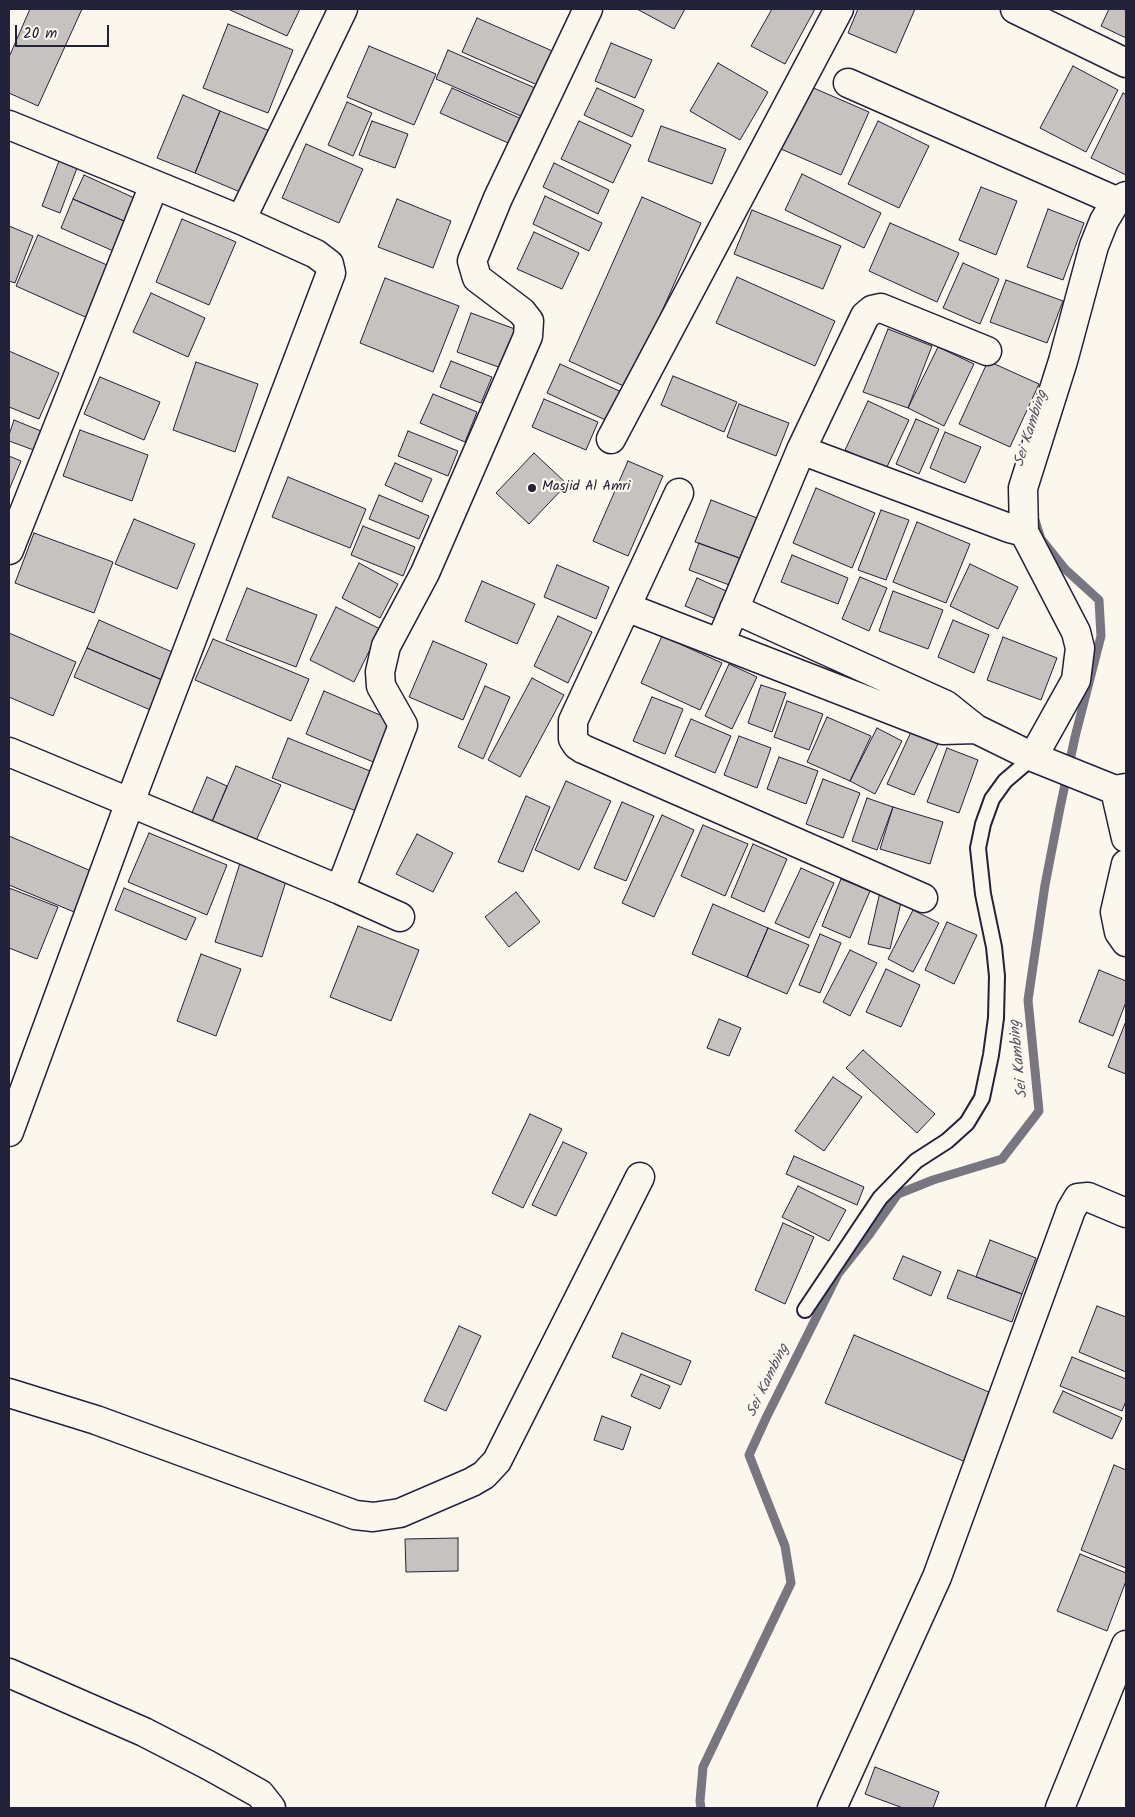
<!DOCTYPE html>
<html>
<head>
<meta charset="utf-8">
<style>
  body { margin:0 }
  #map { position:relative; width:1135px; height:1817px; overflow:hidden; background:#fbf7ec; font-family:Kalam,sans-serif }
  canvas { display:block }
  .frame { position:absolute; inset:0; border:10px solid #22223b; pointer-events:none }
  .scale { position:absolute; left:15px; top:25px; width:94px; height:22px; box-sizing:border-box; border:2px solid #22223b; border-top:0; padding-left:6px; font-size:15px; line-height:18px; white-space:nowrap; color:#22223b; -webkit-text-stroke:4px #fbf7ec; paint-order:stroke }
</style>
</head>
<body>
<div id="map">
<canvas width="1135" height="1817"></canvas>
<div class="frame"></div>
<div class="scale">20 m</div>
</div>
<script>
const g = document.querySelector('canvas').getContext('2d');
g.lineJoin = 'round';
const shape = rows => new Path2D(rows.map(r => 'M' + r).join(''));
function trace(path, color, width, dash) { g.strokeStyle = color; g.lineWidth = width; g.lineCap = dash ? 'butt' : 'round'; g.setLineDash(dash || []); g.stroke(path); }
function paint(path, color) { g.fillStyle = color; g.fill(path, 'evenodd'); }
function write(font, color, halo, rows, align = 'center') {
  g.font = font + ' Kalam,sans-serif'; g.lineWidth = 4.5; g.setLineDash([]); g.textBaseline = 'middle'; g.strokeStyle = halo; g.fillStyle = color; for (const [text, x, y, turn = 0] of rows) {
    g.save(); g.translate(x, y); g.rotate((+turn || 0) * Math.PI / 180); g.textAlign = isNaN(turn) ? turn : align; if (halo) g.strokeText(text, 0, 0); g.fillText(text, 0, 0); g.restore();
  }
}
trace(shape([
  [701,1808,700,1801,703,1767,791,1583,785,1546,749,1455,767,1416,838,1274,869,1235,898,1194,933,1180,1002,1159,1039,1111,1028,1000,1045,885,1060,808,1075,737,1101,636,1099,600,1065,569,1041,539,1034,517]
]), '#787681', 9);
const building = shape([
  [30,9,82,9,38,106,9,93,9,57,30,9],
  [228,9,300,9,287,36,228,9],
  [637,9,685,9,674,29,637,9],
  [772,9,815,9,785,64,751,46,772,9],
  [858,9,915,9,896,53,848,33,858,9],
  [1109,9,1126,9,1126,38,1101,26,1109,9],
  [477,18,557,53,542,87,462,52,477,18],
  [228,24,293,50,268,113,203,88,228,24],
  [611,43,652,60,635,98,595,81,611,43],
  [369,46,436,74,414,125,347,97,369,46],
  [448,50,542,91,530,120,436,79,448,50],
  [718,63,768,92,740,140,690,111,718,63],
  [1073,66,1118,90,1086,152,1040,128,1073,66],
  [809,86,869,112,841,175,781,149,809,86],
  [452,88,526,121,515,146,440,113,452,88],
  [597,88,644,110,632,137,584,115,597,88],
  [1123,93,1126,95,1126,175,1091,158,1123,93],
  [183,95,220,111,195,173,157,158,183,95],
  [347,102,372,113,353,156,328,145,347,102],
  [220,111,270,131,245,194,195,173,220,111],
  [372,121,408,134,395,168,359,155,372,121],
  [579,121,631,145,613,183,561,159,579,121],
  [878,121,929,146,899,208,848,184,878,121],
  [661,126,726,149,712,184,648,161,661,126],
  [306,144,363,169,339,223,282,198,306,144],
  [59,161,77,168,60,213,42,206,59,161],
  [554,163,609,190,598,214,543,187,554,163],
  [802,174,881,213,864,248,785,210,802,174],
  [84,175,141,201,131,224,73,199,84,175],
  [981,187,1017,201,996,255,959,240,981,187],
  [545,196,602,223,589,251,533,224,545,196],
  [642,197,701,223,628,388,569,361,642,197],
  [73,199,131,224,118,253,61,228,73,199],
  [397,199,451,221,433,268,378,247,397,199],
  [1048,209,1084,223,1063,280,1027,267,1048,209],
  [752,210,841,246,823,289,734,254,752,210],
  [182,219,236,242,209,305,156,282,182,219],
  [890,223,959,253,937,302,869,271,890,223],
  [9,226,33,236,15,283,9,281,9,226],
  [534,232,579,253,562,289,517,269,534,232],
  [38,235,114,268,92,320,16,286,38,235],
  [963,263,999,279,980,324,943,308,963,263],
  [737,277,835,321,815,366,716,323,737,277],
  [385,278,459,306,433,372,360,343,385,278],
  [1006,280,1063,301,1047,343,990,322,1006,280],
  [151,293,205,318,188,357,133,332,151,293],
  [471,313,515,329,501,368,457,352,471,313],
  [888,329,932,346,908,408,863,392,888,329],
  [938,347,974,364,944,426,908,408,938,347],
  [9,351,59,373,39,419,9,407,9,351],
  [451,361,492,377,481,403,440,387,451,361],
  [988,361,1039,384,1010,447,959,424,988,361],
  [196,362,258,384,235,452,173,430,196,362],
  [560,364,626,394,612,423,547,393,560,364],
  [673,376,737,402,724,432,661,405,673,376],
  [100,377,160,402,144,440,84,414,100,377],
  [433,394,477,412,465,442,420,423,433,394],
  [544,399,598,422,586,450,532,427,544,399],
  [868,401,909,420,886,469,845,450,868,401],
  [739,404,789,423,776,456,727,437,739,404],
  [916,419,939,429,919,474,896,464,916,419],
  [14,420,46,433,39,452,9,441,9,435,14,420],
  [80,430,148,455,132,501,63,476,80,430],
  [408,431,458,451,448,476,398,456,408,431],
  [945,432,981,447,965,483,930,468,945,432],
  [534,453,567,484,529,524,496,493,534,453],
  [9,456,21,461,9,490,9,456],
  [628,461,663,476,628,556,593,541,628,461],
  [395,463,432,479,422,502,385,485,395,463],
  [288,477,366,509,350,548,272,517,288,477],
  [816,488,875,513,852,568,793,543,816,488],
  [379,495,429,516,419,539,369,519,379,495],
  [711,500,757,518,742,559,695,542,711,500],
  [881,510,909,520,886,580,858,570,881,510],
  [134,519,195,544,177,589,115,564,134,519],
  [917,522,970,544,946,603,893,582,917,522],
  [363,526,415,547,403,576,351,555,363,526],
  [34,533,113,562,94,613,15,583,34,533],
  [699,543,742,559,732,586,689,570,699,543],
  [792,555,848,578,838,604,781,582,792,555],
  [359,563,398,584,380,618,342,598,359,563],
  [970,564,1018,587,998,629,950,606,970,564],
  [557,565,609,587,596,619,544,597,557,565],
  [860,577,887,588,869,631,842,619,860,577],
  [697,578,733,594,721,621,685,606,697,578],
  [482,581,535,604,517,644,465,621,482,581],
  [247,588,317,615,296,667,226,640,247,588],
  [893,591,943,610,928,649,879,631,893,591],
  [336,607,380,629,354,682,310,660,336,607],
  [558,616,592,632,568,683,534,666,558,616],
  [99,620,179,655,167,682,87,648,99,620],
  [953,620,989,635,974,673,938,657,953,620],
  [9,633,76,662,53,716,9,697,9,633],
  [662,636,722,663,700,710,641,683,662,636],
  [1003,637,1057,658,1041,700,987,680,1003,637],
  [213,639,309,679,291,721,195,680,213,639],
  [433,641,487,664,463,720,409,697,433,641],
  [87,648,167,682,155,712,74,677,87,648],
  [729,664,757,677,732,729,705,716,729,664],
  [532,678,564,695,520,777,488,760,532,678],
  [761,685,786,693,772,732,748,723,761,685],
  [485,686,510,697,483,759,458,747,485,686],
  [324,691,401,724,383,766,306,734,324,691],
  [652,697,683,709,665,754,633,741,652,697],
  [787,701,823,714,809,750,774,737,787,701],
  [827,717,871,736,850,781,807,762,827,717],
  [691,719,731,736,715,773,675,756,691,719],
  [877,728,902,741,875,794,850,781,877,728],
  [911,732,938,744,914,795,887,784,911,732],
  [739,736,771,748,757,788,724,775,739,736],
  [288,738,380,775,364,814,272,778,288,738],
  [947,748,978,760,959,813,927,802,947,748],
  [779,757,818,771,806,804,767,789,779,757],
  [236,766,281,785,255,843,211,824,236,766],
  [207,777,227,786,211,824,191,815,207,777],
  [823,779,860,793,843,838,806,824,823,779],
  [566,781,611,801,579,870,535,850,566,781],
  [526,796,550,807,523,872,498,862,526,796],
  [867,798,893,807,877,850,852,841,867,798],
  [622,802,654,816,626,881,594,868,622,802],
  [893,807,943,822,930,864,880,849,893,807],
  [662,815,694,830,654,917,622,903,662,815],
  [703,825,748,844,725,896,681,876,703,825],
  [149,833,227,865,207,915,128,882,149,833],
  [417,834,453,853,433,892,396,874,417,834],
  [9,836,96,873,79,914,9,885,9,836],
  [753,844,787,859,764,912,731,897,753,844],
  [240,863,287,878,262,957,215,942,240,863],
  [801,868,834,883,809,938,775,923,801,868],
  [841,879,870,891,850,938,822,926,841,879],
  [9,888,58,907,37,959,9,948,9,888],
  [124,888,196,918,186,940,115,910,124,888],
  [516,892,540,922,509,947,485,917,516,892],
  [880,892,902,898,890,949,868,944,880,892],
  [713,904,768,928,747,977,692,954,713,904],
  [913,910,939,923,913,972,888,959,913,910],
  [947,922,977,935,954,984,925,970,947,922],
  [358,926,419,950,391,1021,330,997,358,926],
  [768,928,809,945,787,994,747,977,768,928],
  [820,934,841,943,820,993,799,985,820,934],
  [850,950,877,963,850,1016,823,1002,850,950],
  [201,954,241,969,216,1036,177,1021,201,954],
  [886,969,920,985,901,1027,866,1012,886,969],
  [1099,970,1126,981,1126,1002,1113,1036,1079,1022,1099,970],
  [719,1019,741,1028,729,1056,707,1048,719,1019],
  [1126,1021,1126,1074,1108,1067,1126,1021],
  [863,1050,935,1114,917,1133,846,1068,863,1050],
  [833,1077,862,1097,824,1151,795,1131,833,1077],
  [530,1114,562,1129,523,1208,492,1193,530,1114],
  [563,1142,587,1153,556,1216,532,1205,563,1142],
  [794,1156,864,1187,857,1205,786,1174,794,1156],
  [798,1186,846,1210,829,1241,782,1217,798,1186],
  [783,1223,814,1237,785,1304,755,1290,783,1223],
  [990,1240,1036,1258,1022,1294,976,1277,990,1240],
  [903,1256,941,1272,931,1296,893,1279,903,1256],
  [958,1270,1022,1294,1012,1322,947,1298,958,1270],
  [1097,1306,1126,1317,1126,1372,1079,1352,1097,1306],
  [459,1326,481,1336,446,1411,424,1401,459,1326],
  [622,1333,691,1361,681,1385,612,1357,622,1333],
  [854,1335,996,1395,968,1463,825,1403,854,1335],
  [1072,1357,1126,1379,1126,1401,1122,1411,1060,1386,1072,1357],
  [641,1374,670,1386,660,1409,631,1396,641,1374],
  [1063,1391,1122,1418,1112,1439,1053,1412,1063,1391],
  [602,1416,631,1427,623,1450,594,1440,602,1416],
  [1114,1465,1126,1470,1126,1568,1081,1550,1114,1465],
  [458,1538,458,1571,406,1572,405,1539,458,1538],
  [1080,1554,1126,1573,1126,1581,1107,1631,1057,1611,1080,1554],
  [875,1767,939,1792,933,1808,903,1808,865,1794,875,1767]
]);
paint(building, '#c6c2c0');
trace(building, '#22223b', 1);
const service = shape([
  [805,1310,880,1198,916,1161,947,1141,967,1123,982,1098,991,1055,996,1018,997,976,994,947,983,894,978,848,983,824,992,799,1005,781,1033,757]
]);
const minor = shape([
  [1015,9,1126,63],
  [848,83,1116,201],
  [9,125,241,220,316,254,329,264,331,273,130,802,9,1132],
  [241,220,343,9],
  [611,439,839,9],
  [801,450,1009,528,1024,532],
  [679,493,573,721,573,739,577,745,583,749,923,898],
  [9,550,154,185],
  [626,607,943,730,976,729],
  [734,609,946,705,976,729,1033,757,1115,790,1126,788],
  [720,643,801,450,865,316,872,310,881,308,987,351],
  [9,752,340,890,400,917],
  [1033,757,1076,680,1080,648,1076,632,1024,532,1023,488,1063,361,1094,246,1104,221,1116,201,1126,196],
  [1115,790,1126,838],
  [1126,864,1115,912,1119,932,1126,942],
  [340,890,403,725,381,686,380,672,386,646,425,573,528,336,529,321,522,312,477,278,472,261,498,198,588,9],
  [9,1393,96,1420,355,1515,373,1517,400,1513,472,1482,484,1475,497,1461,640,1177],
  [9,1673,144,1732,208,1765,260,1794,271,1808],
  [832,1808,937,1577,1071,1210,1078,1198,1088,1197,1126,1213],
  [1060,1808,1126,1645]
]);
trace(service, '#22223b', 18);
trace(minor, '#22223b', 31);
trace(service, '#fbf7ec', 14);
trace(minor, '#fbf7ec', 28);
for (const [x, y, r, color] of [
  [532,488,5,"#22223b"]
]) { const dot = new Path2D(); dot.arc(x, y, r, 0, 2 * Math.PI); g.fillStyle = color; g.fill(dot); trace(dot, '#fbf7ec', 2); }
write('14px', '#22223b', '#fbf7ec', [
  ["Masjid Al Amri",542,488]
], 'left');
write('italic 15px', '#545364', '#fbf7ec', [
  ["Sei Kambing",1032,429,-72],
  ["Sei Kambing",1020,1059,-96],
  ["Sei Kambing",769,1381,-64]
]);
</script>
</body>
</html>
